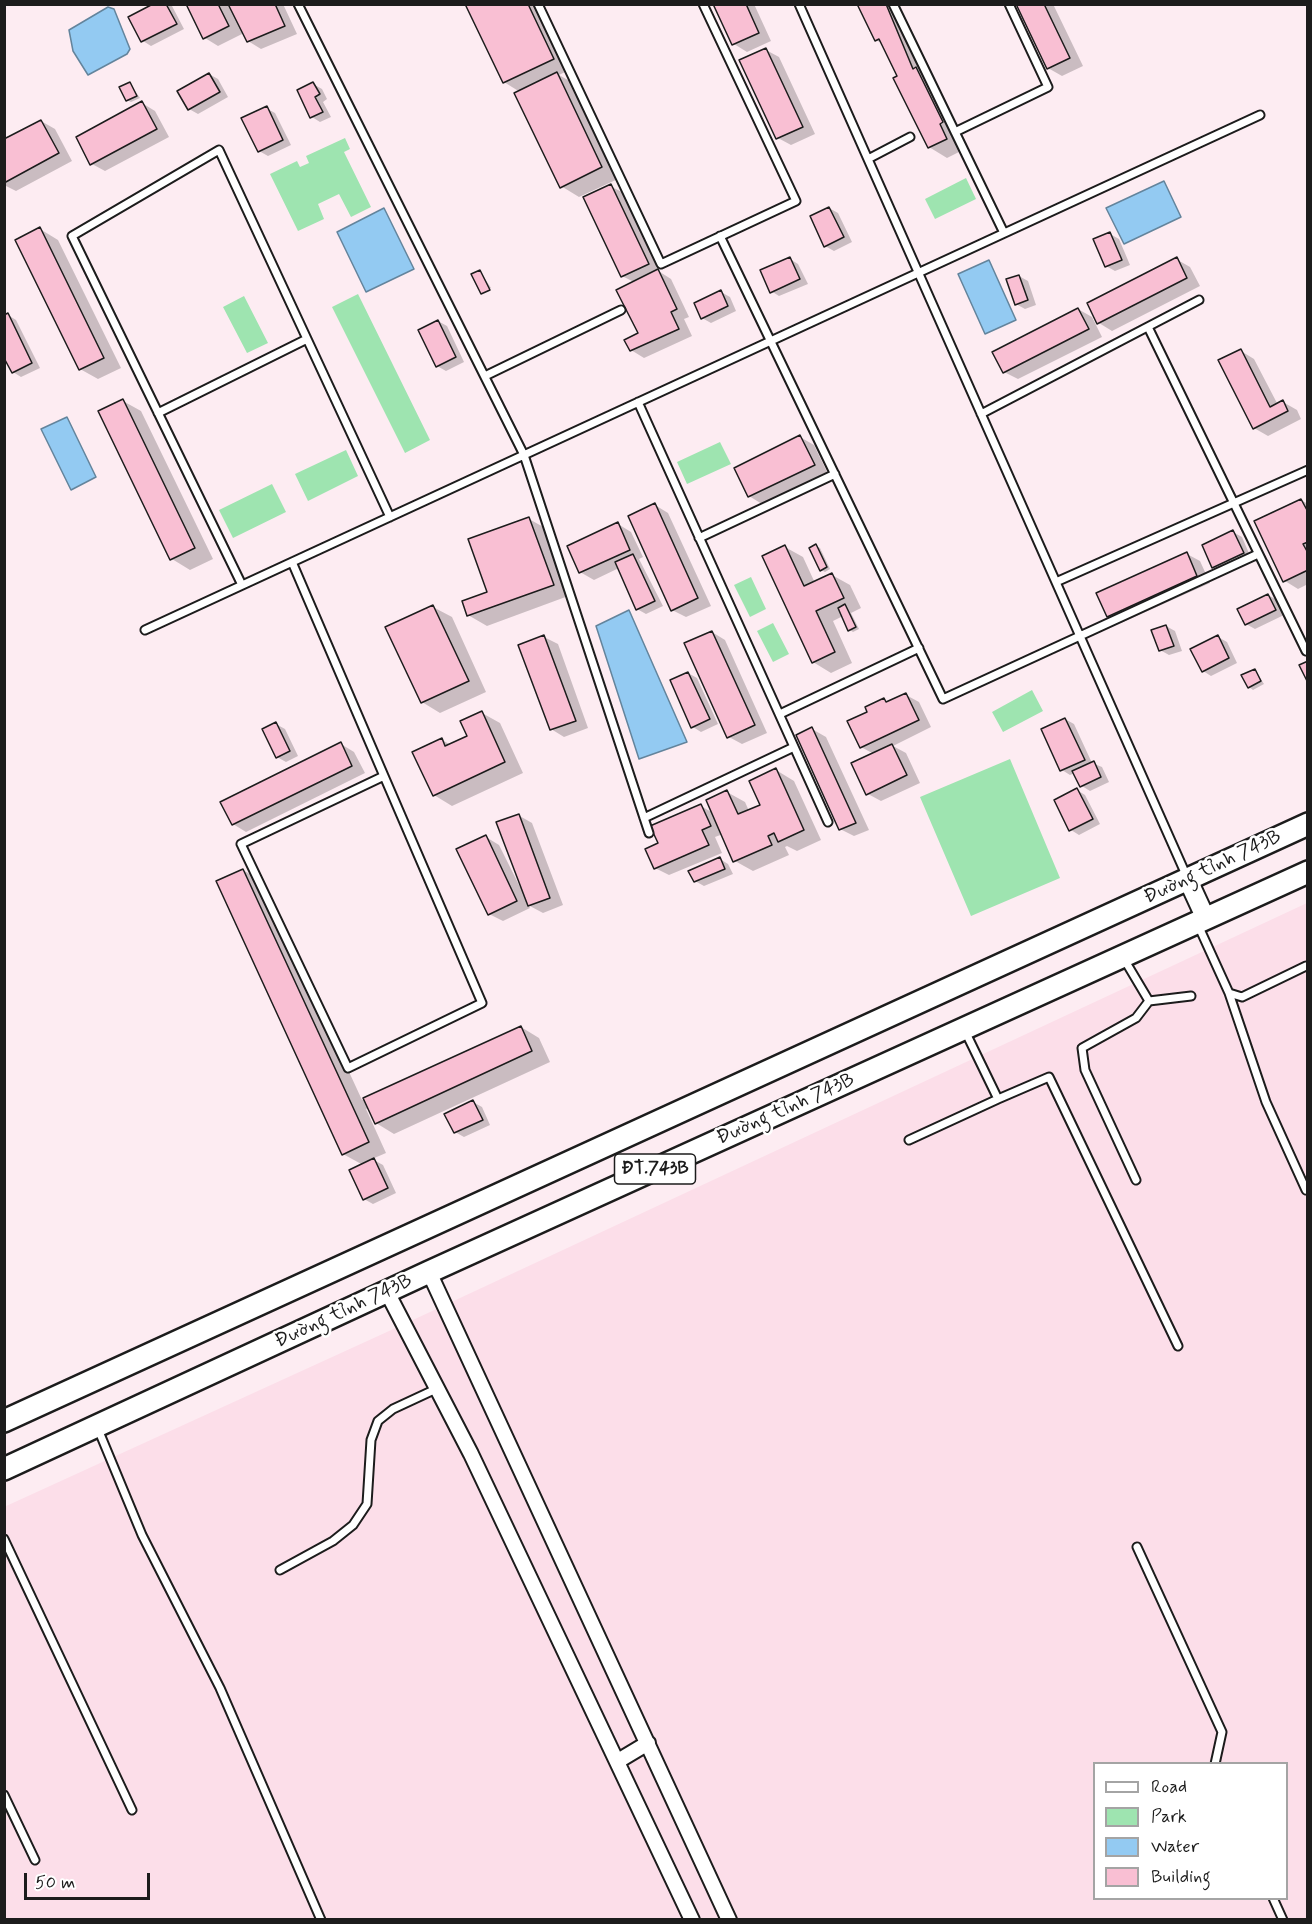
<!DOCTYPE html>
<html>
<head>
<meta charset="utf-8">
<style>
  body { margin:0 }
  #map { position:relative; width:1312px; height:1924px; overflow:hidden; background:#fdecf2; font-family:Mynerve,sans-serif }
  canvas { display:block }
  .frame { position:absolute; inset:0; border:6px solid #1c1c1c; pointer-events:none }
  .legend { position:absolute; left:1093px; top:1762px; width:195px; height:138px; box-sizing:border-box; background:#fff; border:2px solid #a4a4a4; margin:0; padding:8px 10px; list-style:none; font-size:18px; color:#1c1c1c }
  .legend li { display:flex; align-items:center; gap:12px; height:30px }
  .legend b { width:30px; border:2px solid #a4a4a4 }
  .scale { position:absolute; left:24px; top:1873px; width:126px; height:27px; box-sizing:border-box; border:3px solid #1c1c1c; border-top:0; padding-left:8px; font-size:18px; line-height:21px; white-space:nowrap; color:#1c1c1c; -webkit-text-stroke:4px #fff; paint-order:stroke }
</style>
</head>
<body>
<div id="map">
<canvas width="1312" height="1924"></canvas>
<div class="frame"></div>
<ul class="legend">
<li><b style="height:8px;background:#fff"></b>Road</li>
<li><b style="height:16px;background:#9ee4b0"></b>Park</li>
<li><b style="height:16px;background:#93caf2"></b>Water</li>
<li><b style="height:16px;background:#f9bfd3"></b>Building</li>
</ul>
<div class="scale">50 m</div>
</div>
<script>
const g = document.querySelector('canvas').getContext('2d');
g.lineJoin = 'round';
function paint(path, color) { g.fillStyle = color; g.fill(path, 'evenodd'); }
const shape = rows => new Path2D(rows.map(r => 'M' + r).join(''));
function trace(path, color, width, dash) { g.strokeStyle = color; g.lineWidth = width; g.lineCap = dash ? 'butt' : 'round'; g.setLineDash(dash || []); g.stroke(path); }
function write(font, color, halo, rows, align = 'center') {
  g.font = font + ' Mynerve,sans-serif'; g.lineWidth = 5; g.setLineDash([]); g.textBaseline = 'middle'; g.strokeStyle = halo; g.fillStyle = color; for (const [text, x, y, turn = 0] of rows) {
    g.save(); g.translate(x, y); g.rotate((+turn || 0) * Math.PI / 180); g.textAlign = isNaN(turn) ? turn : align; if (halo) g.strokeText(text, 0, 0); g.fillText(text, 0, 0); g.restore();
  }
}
paint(shape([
  [1307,903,1307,1919,5,1919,4,1507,400,1326],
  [1094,1764,1286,1764,1286,1898,1094,1898]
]), '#fcdee9');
paint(shape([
  [345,138,350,149,344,152,371,207,351,217,339,194,318,204,324,219,298,231,270,174,297,161,300,167,309,163,306,156],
  [966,178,976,199,935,219,925,199],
  [358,294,430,440,405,453,332,307],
  [244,296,268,343,247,353,223,307],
  [720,442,731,464,687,484,677,462],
  [346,450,358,476,308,501,295,474],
  [272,484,286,512,233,538,219,510],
  [751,577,766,609,750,617,734,585],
  [773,623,789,654,773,662,757,631],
  [1032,690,1043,711,1003,732,992,712],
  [1010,759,1060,878,971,916,920,797]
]), '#9ee4b0');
const water = shape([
  [108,7,114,9,130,49,127,54,88,75,73,51,69,30,108,7],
  [1164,181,1181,217,1124,244,1106,208,1164,181],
  [384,208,414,269,366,292,337,232,384,208],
  [989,260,1016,320,985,334,958,274,989,260],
  [67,417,96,477,71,490,41,429,67,417],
  [629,610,687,742,639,759,596,626,629,610]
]);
paint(water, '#93caf2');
trace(water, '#63849c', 1.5);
paint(shape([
  [156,4,172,6,184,29,151,46,143,41,130,18],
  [188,4,283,4,297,34,261,49,248,41,244,33,218,46,205,38],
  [466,4,540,4,571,69,559,75,575,84,620,178,579,197,561,186,520,92,504,82],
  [715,4,754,4,771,41,747,52,734,44],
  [859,4,898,4,929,76,935,80,960,132,957,134,965,149,947,158,929,147,883,44,876,40],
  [1017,4,1053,4,1083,66,1062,76,1048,68],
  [766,50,779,57,815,134,791,145,778,138],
  [209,74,218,79,228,97,198,114,189,109],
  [130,84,140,98,131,102,127,100],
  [313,84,322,89,327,99,323,102,331,117,320,122,312,117],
  [142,103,155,111,169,137,105,171,92,164],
  [266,108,275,113,291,145,268,156,259,151],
  [41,121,55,129,72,161,16,191,4,185,4,141],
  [610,186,624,193,660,272,671,279,689,317,684,319,692,336,644,358,631,350,640,334,634,282,622,276],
  [829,208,838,213,852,242,834,251,825,246],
  [40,229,58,240,121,368,98,379,80,369],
  [1110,234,1119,239,1130,265,1115,271,1106,266],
  [790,259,798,264,808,284,779,296,771,291],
  [1176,259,1190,267,1200,286,1112,331,1099,323,1089,304],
  [480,271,491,288,483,293,473,275],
  [1019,276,1028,281,1036,305,1025,309,1016,304],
  [721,292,730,297,736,311,711,323,702,318],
  [1078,309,1092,317,1102,337,1018,379,1004,372],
  [8,315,16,320,40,368,21,377,13,372],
  [438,321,447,326,464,362,446,371,437,366],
  [1241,351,1254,359,1278,405,1283,402,1297,410,1301,419,1268,436,1254,428],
  [123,401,141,411,213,559,190,570,172,559,100,412],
  [800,437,814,445,827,472,762,504,749,496],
  [1301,500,1308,504,1308,584,1298,589,1285,581],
  [655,505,668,513,711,606,686,617,672,610],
  [529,519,547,529,571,595,487,626,468,615,489,593],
  [618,524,631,532,643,557,639,559,663,606,646,614,637,609,619,568,594,580,580,572],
  [1233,532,1242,537,1251,558,1222,572,1213,567],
  [816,546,820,548,830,569,825,572,821,570],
  [785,547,803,557,815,583,832,575,850,585,861,608,851,613,859,629,853,632,850,630,843,616,833,621,852,663,831,673,813,662],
  [1187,554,1200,561,1210,583,1121,623,1108,616],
  [1268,595,1277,600,1284,615,1255,629,1246,624],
  [433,607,452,617,486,692,440,713,422,702],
  [1166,626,1175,631,1182,651,1169,655,1160,650],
  [712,632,725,640,767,733,742,744,729,737],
  [544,637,558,644,588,728,564,737,551,729],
  [1218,637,1227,642,1237,663,1211,676,1203,671],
  [1255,670,1264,684,1253,690,1249,687],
  [688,673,697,678,718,724,701,732,693,727],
  [906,695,919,702,931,727,893,746,906,753,920,783,881,801,868,794,874,754,861,747,884,700,889,703],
  [482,713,500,723,523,773,452,806,434,795,442,740,451,745,469,737],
  [1065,719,1074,724,1092,763,1102,767,1109,782,1090,791,1082,786,1075,773,1070,775,1062,770],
  [276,724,285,729,298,756,286,762,277,757],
  [812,729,826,737,869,830,854,836,840,829],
  [341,744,354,752,365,773,246,832,233,824],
  [776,770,794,781,821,840,797,851,787,846,785,847,789,855,753,871,735,861,723,834,715,837,722,853,669,875,655,868,660,844,701,806,713,813,727,792,745,802,749,811,762,805],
  [1077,790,1085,795,1100,824,1079,835,1071,830],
  [518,815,532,823,563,905,543,913,528,905,530,908,503,921,489,914,486,837,499,845,520,887,522,886],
  [720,859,728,864,733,874,704,886,695,881],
  [243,870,261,881,362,1100,521,1027,539,1038,550,1062,394,1134,376,1123,369,1108,366,1109,386,1153,372,1159,383,1165,396,1193,373,1204,364,1199,363,1165,343,1154],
  [473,1102,482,1107,490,1125,464,1137,455,1132]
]), '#0003');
const building = shape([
  [153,4,166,4,177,24,141,42,128,17,153,4],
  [186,4,218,4,229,26,203,39,186,4],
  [228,4,275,4,285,26,247,42,228,4],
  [465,4,528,4,554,59,503,83,465,4],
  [713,4,746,4,759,33,732,45,713,4],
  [857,4,886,4,913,69,916,67,943,122,940,124,947,139,928,148,893,78,897,76,879,39,875,41,857,4],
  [1016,4,1044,4,1070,58,1047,69,1016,4],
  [766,48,803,127,776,139,739,60,766,48],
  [557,72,602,167,560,188,514,93,557,72],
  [209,73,220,92,188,110,177,91,209,73],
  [130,82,137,96,126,101,119,87,130,82],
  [313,82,320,94,315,97,323,112,310,118,297,90,313,82],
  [142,101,157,129,90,165,76,137,142,101],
  [267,106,283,140,258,152,241,118,267,106],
  [41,120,59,153,4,183,4,139,41,120],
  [611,184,649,264,621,277,583,197,611,184],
  [829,207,844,237,824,247,810,216,829,207],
  [40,227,104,358,79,370,15,240,40,227],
  [1110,232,1122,260,1105,267,1093,239,1110,232],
  [790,257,800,279,770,293,760,270,790,257],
  [1177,257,1187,278,1097,324,1087,303,1177,257],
  [658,269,677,309,671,312,679,329,630,351,624,340,638,333,616,290,658,269],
  [480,270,490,290,481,294,471,274,480,270],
  [1019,275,1028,300,1015,305,1006,279,1019,275],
  [721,290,728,306,701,319,694,303,721,290],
  [1078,308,1089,329,1003,373,992,352,1078,308],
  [8,313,32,363,12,373,4,358,4,315,8,313],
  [438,320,456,357,436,367,418,330,438,320],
  [1241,349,1270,407,1283,400,1288,411,1253,429,1218,360,1241,349],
  [123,399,195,548,170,560,98,411,123,399],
  [800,435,815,465,748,497,734,468,800,435],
  [1301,499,1308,512,1308,542,1303,544,1308,553,1308,570,1283,582,1254,521,1301,499],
  [655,503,698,598,671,611,628,516,655,503],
  [529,517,554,585,467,616,462,601,487,592,468,539,529,517],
  [618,522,630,550,579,573,567,546,618,522],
  [1233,530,1244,553,1212,568,1202,545,1233,530],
  [816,544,827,567,820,571,809,548,816,544],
  [785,545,804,586,832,573,844,598,816,611,835,652,812,663,762,556,785,545],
  [1187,552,1197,576,1107,617,1096,593,1187,552],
  [633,554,655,601,636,610,615,562,633,554],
  [1268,594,1276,610,1245,625,1237,609,1268,594],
  [845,604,856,627,848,631,838,608,845,604],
  [433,605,469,681,421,703,385,627,433,605],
  [1166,625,1174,646,1159,651,1151,630,1166,625],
  [712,631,755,725,727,738,684,643,712,631],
  [544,635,576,721,550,730,518,645,544,635],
  [1218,635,1229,658,1202,672,1190,649,1218,635],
  [1308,661,1308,681,1307,681,1299,665,1308,661],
  [1255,669,1261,681,1248,688,1241,675,1255,669],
  [688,672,710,719,691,728,670,680,688,672],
  [906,693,919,720,860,748,847,721,867,712,865,707,884,698,886,702,906,693],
  [482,711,505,762,433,796,412,752,442,738,445,746,467,736,460,721,482,711],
  [1065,718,1085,760,1060,771,1041,729,1065,718],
  [276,722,290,751,276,758,262,729,276,722],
  [812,727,856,823,839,830,796,735,812,727],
  [341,742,352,766,232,825,220,802,341,742],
  [892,744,907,775,866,795,851,763,892,744],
  [1094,761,1101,777,1080,787,1072,771,1094,761],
  [776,768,804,830,778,842,774,833,768,836,772,845,733,862,706,800,727,790,738,814,760,805,749,781,776,768],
  [1077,788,1093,819,1069,831,1054,800,1077,788],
  [701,804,711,826,702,830,709,845,654,869,645,849,658,843,650,826,701,804],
  [519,814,550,898,528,906,496,822,519,814],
  [486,835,517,901,488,915,456,849,486,835],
  [720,857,725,869,694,882,688,871,720,857],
  [243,869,369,1142,342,1155,216,881,243,869],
  [521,1026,532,1051,375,1124,363,1098,521,1026],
  [473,1100,483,1120,454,1133,444,1114,473,1100],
  [374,1158,388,1188,363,1200,349,1170,374,1158]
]);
paint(building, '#f9bfd3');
trace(building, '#1c1c1c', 1.5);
const lane = shape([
  [298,4,524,455,649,833],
  [538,4,661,264,796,201,703,4],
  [799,4,1187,877],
  [893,4,1004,233],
  [955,132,1048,87,1009,4],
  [868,159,910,137],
  [720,236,943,699,1258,554],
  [1148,327,1306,651],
  [485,376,621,310],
  [638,402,828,822],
  [158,413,307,339],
  [981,414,1199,300],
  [699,538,835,474],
  [292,562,384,776,482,1003,348,1068,241,844,384,776],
  [1056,582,1308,470],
  [242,585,72,236,219,150,390,517],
  [145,630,1260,115],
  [780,714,919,648],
  [644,818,794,747],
  [1198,925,1229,993,1242,997,1306,966],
  [1124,959,1149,1001,1136,1018,1082,1048,1085,1070,1136,1180],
  [1229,993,1266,1102,1306,1190],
  [1149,1001,1191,996],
  [965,1031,998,1099,1049,1077,1178,1346],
  [909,1140,998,1099],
  [98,1429,142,1535,220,1688,321,1920],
  [4,1539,132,1810],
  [1137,1547,1222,1732,1215,1764],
  [280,1570,333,1541,353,1525,367,1504,371,1440,378,1421,393,1409,436,1389],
  [4,1795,35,1860],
  [1273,1898,1283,1920]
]);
const street = shape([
  [429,1272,729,1920],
  [387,1292,471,1454,692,1920],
  [618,1761,648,1743]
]);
const secondary = shape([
  [1188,880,1206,919]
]);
const primary = shape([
  [4,1421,1308,824],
  [4,1469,429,1272,1308,872]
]);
trace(lane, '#1c1c1c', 11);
trace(street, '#1c1c1c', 18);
trace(secondary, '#1c1c1c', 22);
trace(primary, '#1c1c1c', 26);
trace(lane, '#fff', 7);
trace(street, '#fff', 14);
trace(secondary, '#fff', 18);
trace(primary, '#fff', 21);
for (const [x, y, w] of [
  [655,1169,81]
]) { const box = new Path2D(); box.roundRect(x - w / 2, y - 15, w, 30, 4.5); g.fillStyle = '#fff'; g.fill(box); trace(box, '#1c1c1c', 1.5); }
write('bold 18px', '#1c1c1c', null, [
  ["ĐT.743B",655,1169]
]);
write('20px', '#1c1c1c', '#fff', [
  ["Đường tỉnh 743B",1213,868,-25],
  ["Đường tỉnh 743B",786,1110,-24],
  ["Đường tỉnh 743B",344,1312,-25]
]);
</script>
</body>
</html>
